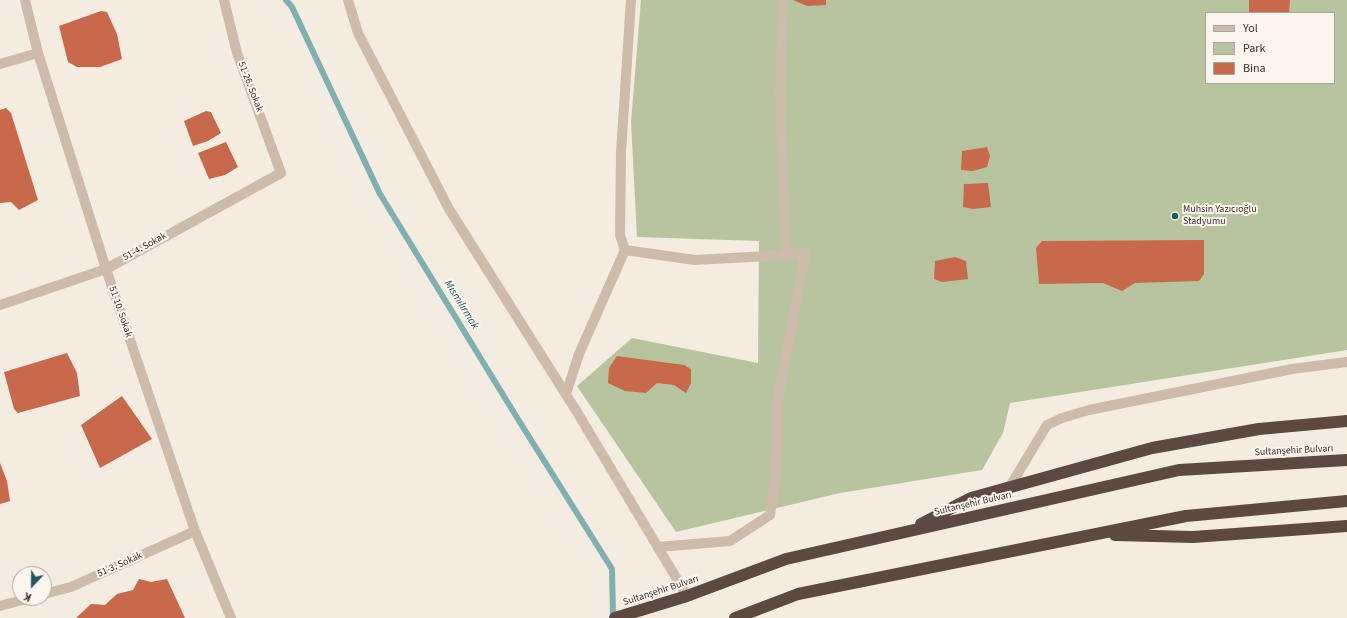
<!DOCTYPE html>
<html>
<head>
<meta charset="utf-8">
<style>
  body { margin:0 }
  #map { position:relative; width:1347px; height:618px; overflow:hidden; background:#f4ebe1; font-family:"Source Sans 3",sans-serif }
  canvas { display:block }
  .legend { position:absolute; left:1205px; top:12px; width:130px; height:72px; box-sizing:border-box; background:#fbf5ee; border:1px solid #aea6a0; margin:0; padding:5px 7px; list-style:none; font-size:12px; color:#3b302b }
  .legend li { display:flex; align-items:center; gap:8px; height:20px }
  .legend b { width:20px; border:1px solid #aea6a0 }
  .north { position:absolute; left:12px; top:566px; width:40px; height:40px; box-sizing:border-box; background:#fbf5ee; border:1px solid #aea6a0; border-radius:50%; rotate:202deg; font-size:11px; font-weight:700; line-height:16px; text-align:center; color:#3b302b }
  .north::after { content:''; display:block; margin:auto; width:14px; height:18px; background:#1f5a5e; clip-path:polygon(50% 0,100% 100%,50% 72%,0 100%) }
</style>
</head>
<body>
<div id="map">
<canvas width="1347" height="618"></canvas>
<ul class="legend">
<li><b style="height:5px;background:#cdbbac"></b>Yol</li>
<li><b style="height:11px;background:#b8c4a0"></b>Park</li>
<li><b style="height:11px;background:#c8694b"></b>Bina</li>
</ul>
<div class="north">K</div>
</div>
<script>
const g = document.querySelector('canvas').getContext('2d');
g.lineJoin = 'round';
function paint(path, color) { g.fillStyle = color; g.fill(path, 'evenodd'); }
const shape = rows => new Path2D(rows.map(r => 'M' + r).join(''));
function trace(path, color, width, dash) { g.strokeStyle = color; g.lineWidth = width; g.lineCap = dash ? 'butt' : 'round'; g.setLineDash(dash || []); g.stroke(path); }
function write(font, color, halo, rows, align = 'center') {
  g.font = font + ' "Source Sans 3",sans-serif'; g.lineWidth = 4; g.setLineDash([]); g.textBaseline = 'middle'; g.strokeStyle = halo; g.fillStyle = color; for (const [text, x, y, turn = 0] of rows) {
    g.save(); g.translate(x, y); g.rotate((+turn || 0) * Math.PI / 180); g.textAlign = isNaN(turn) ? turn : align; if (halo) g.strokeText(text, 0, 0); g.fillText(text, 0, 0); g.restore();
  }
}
paint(shape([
  [641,0,1347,0,1347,350,1010,403,1003,433,982,470,840,493,676,532,577,386,632,338,758,363,759,241,637,237,631,122],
  [1206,13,1334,13,1334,83,1206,83]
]), '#b8c4a0');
trace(shape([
  [286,0,292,7,380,194,516,416,612,569,613,618]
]), '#7fb0b2', 6);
paint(shape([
  [793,0,826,0,826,5,807,6],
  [1249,0,1290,0,1289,13,1249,13],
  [101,11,107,12,117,34,122,59,100,67,77,67,68,62,59,26],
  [6,108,11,113,38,200,19,210,11,202,0,203,0,110],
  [206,111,211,112,221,133,208,141,193,146,184,121],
  [226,142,238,167,225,175,209,179,198,153],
  [987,147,990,156,987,167,973,171,961,170,962,151],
  [988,183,991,207,973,209,963,207,964,184],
  [1204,240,1204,274,1199,281,1135,283,1122,291,1103,283,1039,284,1036,248,1042,241],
  [955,257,966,261,968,279,942,282,934,279,935,261],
  [67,353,77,373,80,396,18,413,14,409,4,372],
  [617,356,684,365,691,369,691,383,686,393,674,385,657,383,646,393,625,391,608,383,609,368],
  [122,396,152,439,100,468,81,425],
  [0,463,7,481,10,501,0,504],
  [139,579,151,582,167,579,185,618,76,618,91,604,105,605,117,594,133,590]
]), '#c8694b');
trace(shape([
  [25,0,38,53,106,269,195,531,231,618],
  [348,0,358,33,449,209,577,412,687,596],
  [783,0,780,95,786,256],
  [0,64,38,53],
  [625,250,695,260,805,254,777,405,776,475,770,515,730,541,658,547],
  [0,305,106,269,281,173,237,53,224,0],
  [566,394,579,354,625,250,620,235,621,152,631,0],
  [1009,488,1047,425,1062,418,1089,410,1292,369,1347,362],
  [44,594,71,587,195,531],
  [0,606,30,598]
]), '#cdbbac', 10);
trace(shape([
  [921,524,971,498,1152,448,1259,429,1347,421],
  [1115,535,1193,537,1347,526],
  [615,618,687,596,786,559,1179,470,1347,460],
  [735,618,798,594,1186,516,1347,501]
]), '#5c4a42', 12);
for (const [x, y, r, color] of [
  [1175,216,4,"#1f5a5e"]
]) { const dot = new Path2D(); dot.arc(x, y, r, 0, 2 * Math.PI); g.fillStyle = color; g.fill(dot); trace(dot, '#fbf5ee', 1.5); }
write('10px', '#3b302b', '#fbf5ee', [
  ["51-26. Sokak",250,87,69],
  ["51-4. Sokak",145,247,-29],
  ["51-10. Sokak",120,312,71],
  ["Sultanşehir Bulvarı",1294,451,-3],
  ["Sultanşehir Bulvarı",973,504,-13],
  ["51-3. Sokak",120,565,-24],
  ["Sultanşehir Bulvarı",661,591,-18]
]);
write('10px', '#3b302b', '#fbf5ee', [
  ["Muhsin Yazıcıoğlu",1183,210],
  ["Stadyumu",1183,222]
], 'left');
write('italic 11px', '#1f5a5e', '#fbf5ee', [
  ["Mısmılırmak",461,305,58]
]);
</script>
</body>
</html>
